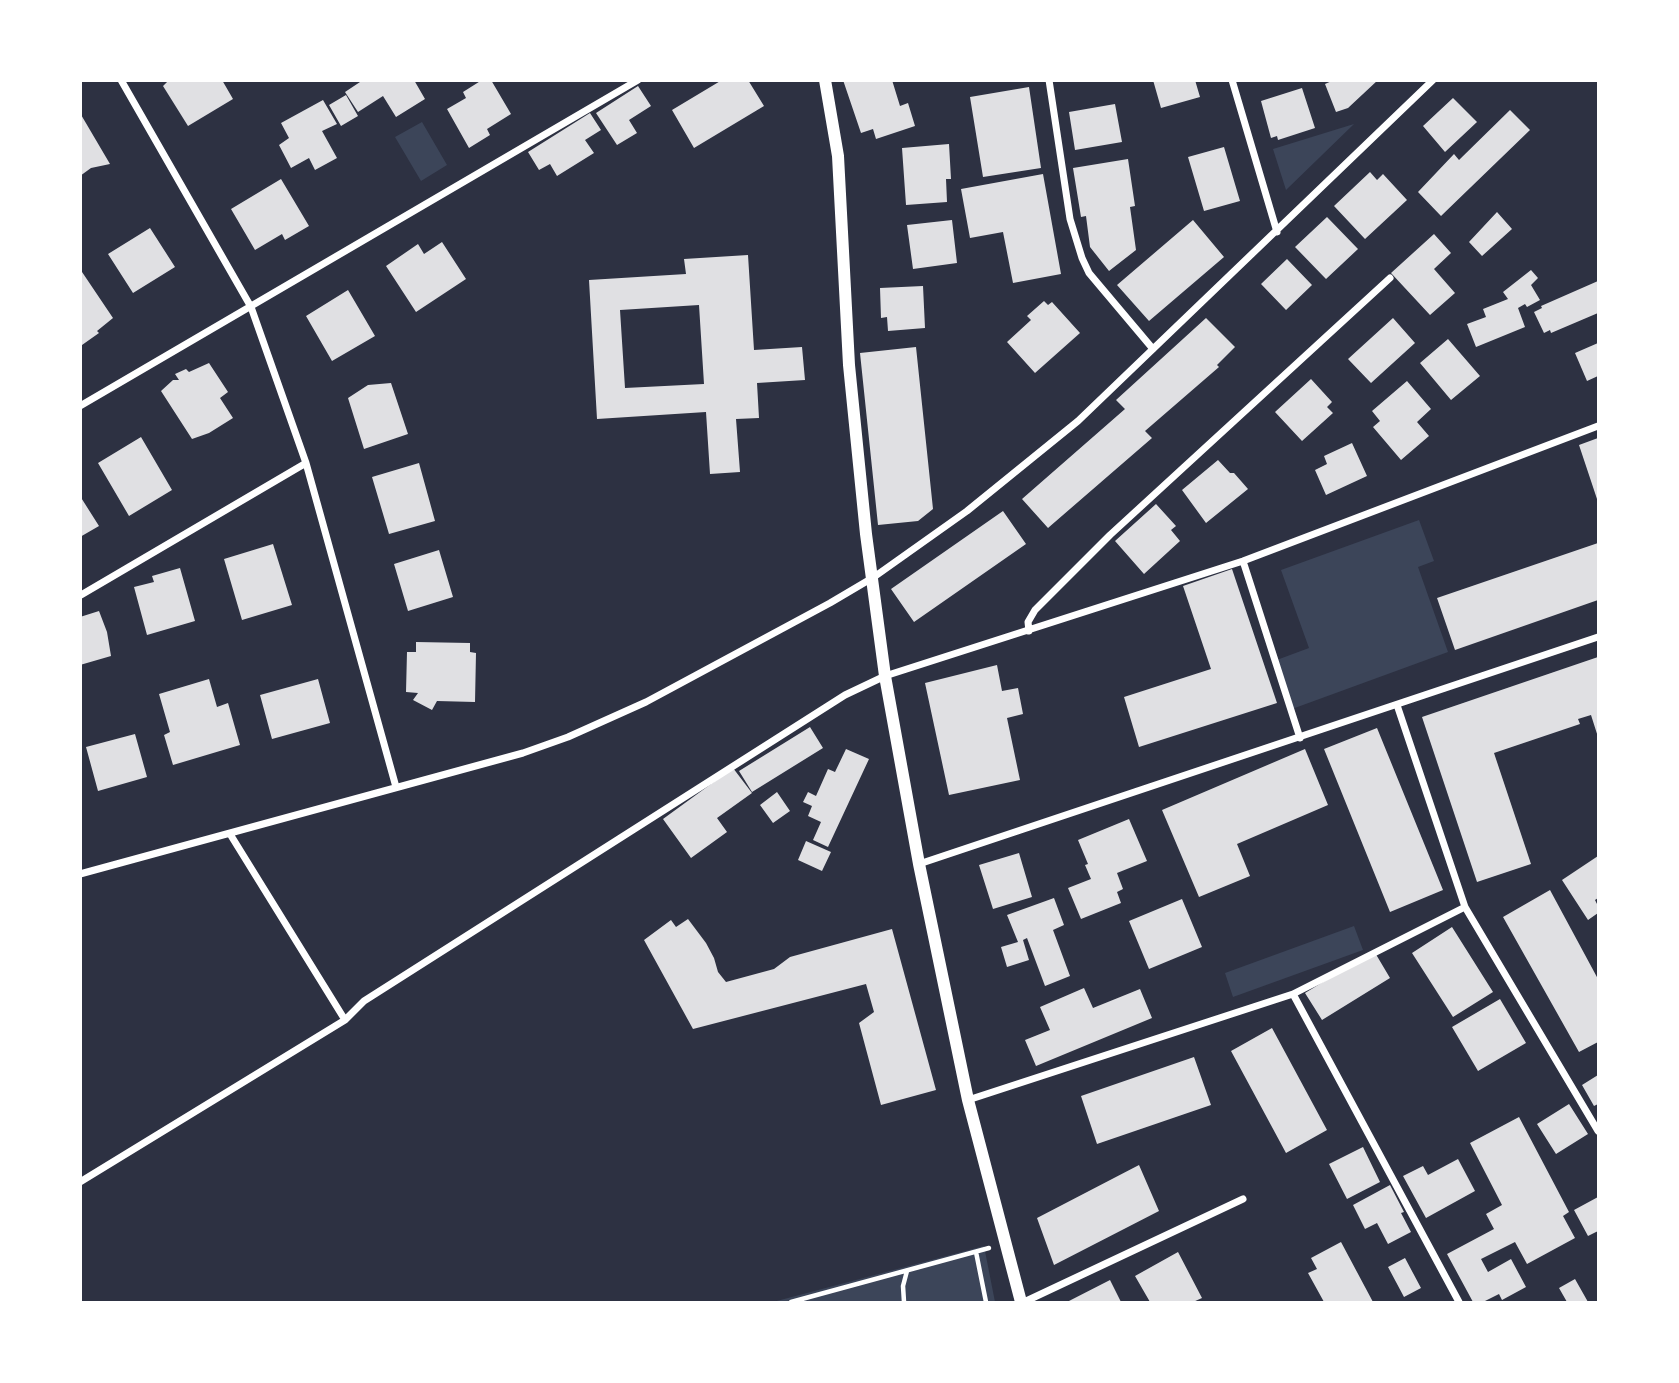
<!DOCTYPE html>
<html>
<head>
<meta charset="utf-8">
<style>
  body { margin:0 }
  #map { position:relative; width:1679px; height:1383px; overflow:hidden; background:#2d3142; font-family:"Varela Round",sans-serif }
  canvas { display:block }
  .frame { position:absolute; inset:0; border:82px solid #fff; pointer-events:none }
</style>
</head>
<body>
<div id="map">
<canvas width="1679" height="1383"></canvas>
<div class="frame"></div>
</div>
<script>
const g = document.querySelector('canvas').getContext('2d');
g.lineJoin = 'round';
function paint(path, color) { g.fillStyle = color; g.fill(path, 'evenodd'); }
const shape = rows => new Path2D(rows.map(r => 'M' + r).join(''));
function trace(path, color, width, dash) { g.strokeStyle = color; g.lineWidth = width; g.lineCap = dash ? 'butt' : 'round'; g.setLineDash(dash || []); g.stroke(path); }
paint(shape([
  [422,122,447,165,421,181,395,137],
  [1354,124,1286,190,1273,149],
  [1419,520,1434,561,1418,567,1448,652,1292,709,1274,661,1309,648,1281,570],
  [1354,926,1363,950,1233,997,1225,973],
  [984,1246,995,1302,773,1302]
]), '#3c4559');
paint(shape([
  [169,80,222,80,233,99,188,126,163,86],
  [363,80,414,80,425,99,396,117,383,96,358,112,345,92],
  [482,80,491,80,511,114,487,129,490,135,469,148,447,109,466,98,463,92],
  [722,80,748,80,764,106,694,148,672,110],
  [843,80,892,80,900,106,908,103,915,126,876,139,873,129,861,133],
  [1153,80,1195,80,1200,97,1161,108],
  [1334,80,1378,80,1348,108,1336,112,1325,84],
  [638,86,651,106,629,120,637,133,617,145,596,113],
  [1029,87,1041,168,983,177,970,97],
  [1302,88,1315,128,1278,140,1277,136,1271,138,1261,101],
  [346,95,358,116,341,126,329,105],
  [1453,98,1477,122,1445,152,1423,126],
  [323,100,337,124,322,131,337,158,315,170,309,158,291,168,279,145,289,138,281,123],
  [1115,104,1122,142,1075,150,1069,112],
  [1510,110,1530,130,1441,216,1418,192,1454,154,1459,160],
  [80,113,110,164,91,168,80,176],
  [590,113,601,130,585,140,594,153,557,176,550,164,539,170,528,152],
  [949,144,951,179,946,179,947,202,906,205,902,148],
  [1224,147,1240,201,1204,211,1188,157],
  [1128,159,1135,206,1130,207,1136,250,1109,271,1090,247,1086,216,1081,217,1073,168],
  [1370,172,1377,180,1383,174,1407,200,1365,239,1334,206],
  [1043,174,1061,274,1013,283,1003,232,970,238,961,189],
  [281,179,309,226,285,240,282,234,255,250,231,209],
  [1497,212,1512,229,1482,256,1469,242],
  [1327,217,1358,249,1326,279,1295,247],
  [952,220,957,263,913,269,907,225],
  [1193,220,1224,257,1149,321,1117,285],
  [150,228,175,267,133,293,108,254],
  [1434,234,1451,253,1434,269,1455,293,1430,315,1391,273],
  [442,242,466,279,416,312,386,266,418,244,424,254],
  [748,255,754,350,802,347,805,380,757,383,759,418,736,419,740,472,710,474,706,412,597,419,589,280,686,274,684,259],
  [699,305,704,384,625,388,620,310],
  [1287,259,1312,285,1286,310,1261,284],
  [80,269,113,318,97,331,99,333,82,345],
  [1531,270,1538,278,1531,285,1540,300,1527,307,1525,304,1518,308,1525,327,1476,347,1467,324,1486,317,1483,309,1508,299,1503,292],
  [1598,281,1598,313,1551,333,1550,330,1544,333,1534,312,1542,308,1541,306],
  [923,286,925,328,888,331,887,317,881,318,880,288],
  [348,290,375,336,332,361,306,316],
  [1044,301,1048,305,1052,302,1080,333,1035,373,1007,342,1031,320,1027,316],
  [1206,318,1235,347,1217,365,1219,367,1145,431,1152,438,1048,528,1022,499,1125,409,1116,400],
  [1393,318,1415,343,1371,383,1348,359],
  [1448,339,1480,376,1451,400,1420,363],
  [1598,343,1598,376,1587,381,1575,353],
  [916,347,933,509,918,521,878,525,860,353],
  [209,363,228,392,220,398,233,418,209,433,192,439,161,391,173,380,179,380,175,374,186,369,189,372],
  [1311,379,1332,402,1327,407,1333,413,1302,441,1275,412],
  [1407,381,1431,409,1417,422,1429,436,1401,460,1373,427,1380,421,1372,411],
  [391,383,408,434,364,449,348,398,368,385],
  [141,437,172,490,129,516,98,463],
  [1598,438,1598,502,1579,445],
  [1352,443,1367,476,1326,495,1315,470,1327,464,1324,456],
  [1218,460,1230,473,1234,473,1248,489,1206,523,1182,490],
  [419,463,435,521,389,534,372,477],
  [80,496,99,526,80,537],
  [1156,504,1176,526,1171,530,1180,541,1144,574,1115,541],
  [1003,511,1026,544,914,622,891,589],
  [1598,543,1598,600,1455,650,1437,598],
  [273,544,292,605,242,620,224,559],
  [439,550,453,597,408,611,394,564],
  [180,568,195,621,147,635,134,587,154,582,152,576],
  [1232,569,1277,703,1139,747,1124,697,1211,669,1183,586],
  [99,611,107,632,111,656,80,665,80,617],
  [416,642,470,643,470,652,476,653,475,702,437,701,432,710,413,700,418,693,406,692,407,652,416,652],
  [1598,657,1598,737,1591,715,1578,719,1580,724,1494,753,1531,864,1477,882,1422,717],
  [997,665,1002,691,1018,688,1023,714,1007,718,1020,780,949,795,925,683],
  [209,679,217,707,228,703,240,745,173,765,164,735,170,732,159,694],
  [318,679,330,723,272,739,260,695],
  [810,727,823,748,752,792,739,771],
  [1377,728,1443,890,1390,912,1324,749],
  [135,734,147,777,98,791,86,747],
  [846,749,869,759,828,847,813,840,821,822,808,816,812,806,803,802,808,792,816,796,828,769,835,772],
  [1305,749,1328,805,1237,844,1250,876,1199,897,1162,810],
  [733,768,752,793,717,818,727,832,691,858,663,819],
  [777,792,790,811,773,823,760,805],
  [1129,819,1147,861,1117,873,1123,889,1117,892,1121,903,1081,919,1068,888,1091,879,1085,865,1088,864,1078,840],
  [806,841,831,852,822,871,798,860],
  [1019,853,1032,897,993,909,979,865],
  [1598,856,1598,898,1595,900,1598,906,1598,913,1588,920,1562,880],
  [1550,890,1598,979,1598,1042,1579,1052,1503,917],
  [1054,898,1064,925,1053,930,1070,976,1045,986,1027,938,1023,940,1029,960,1007,967,1001,947,1018,942,1007,915],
  [1182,899,1202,947,1149,969,1129,921],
  [688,919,706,943,714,958,718,972,726,982,774,969,790,957,892,929,936,1090,881,1105,859,1023,874,1012,866,984,693,1029,644,940,671,920,676,927],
  [1452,927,1493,992,1453,1017,1412,953],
  [1374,951,1390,978,1322,1020,1305,993],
  [1084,988,1093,1008,1140,989,1152,1018,1036,1066,1025,1040,1050,1030,1040,1007],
  [1500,999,1526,1043,1478,1071,1452,1027],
  [1272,1028,1327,1130,1286,1153,1231,1051],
  [1194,1057,1211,1105,1097,1144,1081,1096],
  [1598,1075,1598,1104,1594,1106,1582,1085],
  [1569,1104,1588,1134,1556,1154,1537,1124],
  [1519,1117,1569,1212,1563,1216,1575,1238,1527,1264,1515,1242,1481,1259,1488,1272,1511,1259,1526,1287,1502,1300,1499,1294,1483,1302,1473,1302,1447,1254,1494,1229,1486,1214,1502,1205,1470,1143],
  [1363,1147,1380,1182,1347,1199,1329,1164],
  [1458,1159,1475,1191,1426,1218,1403,1176,1423,1166,1428,1175],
  [1139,1165,1159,1211,1054,1265,1037,1218],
  [1390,1185,1404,1212,1401,1213,1411,1232,1388,1244,1377,1223,1365,1229,1353,1205],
  [1598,1197,1598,1231,1588,1236,1574,1210],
  [1341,1242,1373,1302,1324,1302,1308,1273,1317,1269,1311,1258],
  [1178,1252,1202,1298,1193,1302,1150,1302,1135,1276],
  [1405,1258,1421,1288,1404,1297,1388,1267],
  [1575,1279,1588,1302,1567,1302,1559,1288],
  [1110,1280,1121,1302,1067,1302]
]), '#e0e0e3');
trace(shape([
  [976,1252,986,1302],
  [791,1302,989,1248],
  [904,1302,903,1286,907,1271]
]), '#fff', 4.5);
trace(shape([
  [121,80,251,307,306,463,396,787],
  [1049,80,1070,219,1082,258,1089,273,1153,349],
  [1232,80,1277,232],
  [80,406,638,80],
  [1243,561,1300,738],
  [81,595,306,463],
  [1029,631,1028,622,1035,610,1110,535,1390,278],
  [1397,705,1465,907,1598,1131],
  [230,834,345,1020],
  [919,864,1598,637],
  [80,874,523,753,568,737,646,702,830,603,874,577,967,511,1078,421,1433,80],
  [1293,994,1459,1302],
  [968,1100,1293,994,1465,907],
  [80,1182,345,1020,364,1001,845,695,885,676,1243,561,1598,426],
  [1024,1302,1243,1199]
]), '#fff', 7);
trace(shape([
  [825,80,838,156,849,365,866,534,885,676,919,864,968,1100,1021,1302]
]), '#fff', 12);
</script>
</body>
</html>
